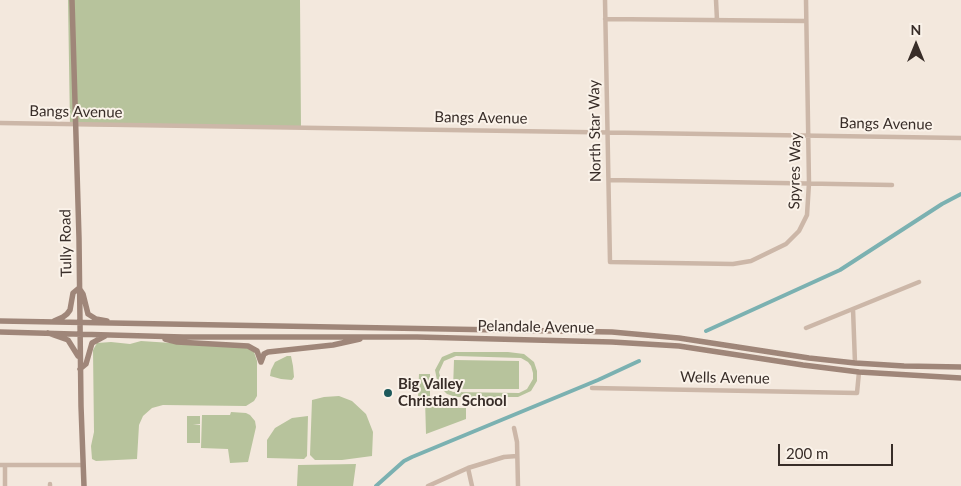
<!DOCTYPE html>
<html>
<head>
<meta charset="utf-8">
<style>
  body { margin:0 }
  #map { position:relative; width:961px; height:486px; overflow:hidden; background:#f3e8dd; font-family:Lato,sans-serif }
  canvas { display:block }
  .north { position:absolute; left:891px; top:20px; width:50px; height:50px; -webkit-text-stroke:4px #faf2e9; paint-order:stroke; rotate:0deg; font-size:14px; font-weight:700; line-height:20px; text-align:center; color:#382d28 }
  .north::after { content:''; display:block; margin:auto; width:18px; height:22px; background:#382d28; clip-path:polygon(50% 0,100% 100%,50% 72%,0 100%) }
  .scale { position:absolute; left:778px; top:444px; width:115px; height:22px; box-sizing:border-box; border:2px solid #382d28; border-top:0; padding-left:6px; font-size:15px; line-height:18px; white-space:nowrap; color:#382d28; -webkit-text-stroke:4px #faf2e9; paint-order:stroke }
</style>
</head>
<body>
<div id="map">
<canvas width="961" height="486"></canvas>
<div class="north">N</div>
<div class="scale">200 m</div>
</div>
<script>
const g = document.querySelector('canvas').getContext('2d');
g.lineJoin = 'round';
function paint(path, color) { g.fillStyle = color; g.fill(path, 'evenodd'); }
const shape = rows => new Path2D(rows.map(r => 'M' + r).join(''));
function trace(path, color, width, dash) { g.strokeStyle = color; g.lineWidth = width; g.lineCap = dash ? 'butt' : 'round'; g.setLineDash(dash || []); g.stroke(path); }
function write(font, color, halo, rows, align = 'center') {
  g.font = font + ' Lato,sans-serif'; g.lineWidth = 4; g.setLineDash([]); g.textBaseline = 'middle'; g.strokeStyle = halo; g.fillStyle = color; for (const [text, x, y, turn = 0] of rows) {
    g.save(); g.translate(x, y); g.rotate((+turn || 0) * Math.PI / 180); g.textAlign = isNaN(turn) ? turn : align; if (halo) g.strokeText(text, 0, 0); g.fillText(text, 0, 0); g.restore();
  }
}
paint(shape([
  [68,0,300,0,301,128,70,126],
  [141,341,247,348,254,352,257,361,257,396,254,401,246,406,163,405,152,408,143,416,139,425,137,459,96,461,92,459,91,446,94,432,93,350,97,343,111,342,130,344],
  [454,352,508,352,524,354,534,362,537,371,537,381,531,391,518,397,456,397,447,394,438,385,435,370,442,357],
  [456,356,521,358,528,362,531,366,533,373,533,379,527,389,519,393,453,392,447,389,442,384,439,372,444,361],
  [287,356,291,356,293,366,294,377,292,380,281,379,270,376,271,370,275,362],
  [454,360,519,361,519,389,453,389],
  [419,374,430,374,430,398,418,398],
  [339,396,352,401,366,414,373,432,372,456,342,460,315,460,310,455,312,400,324,397],
  [425,399,456,401,459,408,466,408,466,419,426,434],
  [231,412,246,413,250,415,255,421,256,427,248,462,230,463,228,449,201,448,202,415,230,415],
  [187,416,200,416,200,424,193,425,200,425,200,434,196,434,200,434,200,443,187,443],
  [308,416,307,456,304,459,267,458,267,440,275,428,292,418],
  [356,464,353,486,297,486,298,465]
]), '#b7c39c');
trace(shape([
  [706,331,840,270,942,204,961,194],
  [376,486,404,461,412,457,598,380,639,361]
]), '#7bb1b1', 4);
trace(shape([
  [605,0,610,262,733,264,751,261,786,244,799,231,807,215,809,183,806,0],
  [716,0,717,20],
  [605,19,806,21],
  [0,123,961,138],
  [609,180,892,185],
  [853,309,855,363],
  [806,328,919,282],
  [592,388,857,393,859,372],
  [514,428,517,442,518,486],
  [0,465,82,465],
  [468,468,472,486],
  [50,484,50,486],
  [5,486,5,465],
  [428,486,468,468,504,457,517,456]
]), '#ccb7a8', 4.5);
trace(shape([
  [72,0,79,238,81,406,84,486],
  [79,288,83,294,88,314,96,319,107,321],
  [0,321,612,332,679,338,809,358,855,363,904,366,961,367],
  [54,321,63,317,67,314,70,310,73,293,79,288],
  [0,332,183,337,417,337,612,342,679,346,803,365,859,372,961,378],
  [48,333,68,340,78,356],
  [165,339,177,342,248,346,257,351,261,362],
  [261,362,264,354,268,352,333,345,360,339],
  [80,369,86,364,92,343,105,336]
]), '#9f8679', 5.5);
for (const [x, y, r, color] of [
  [388,393,5,"#1d595b"]
]) { const dot = new Path2D(); dot.arc(x, y, r, 0, 2 * Math.PI); g.fillStyle = color; g.fill(dot); trace(dot, '#faf2e9', 2); }
write('15px', '#382d28', '#faf2e9', [
  ["Bangs Avenue",76,112,1],
  ["Bangs Avenue",481,118,1],
  ["Bangs Avenue",886,124,1],
  ["North Star Way",595,131,-91],
  ["Spyres Way",795,171,-89],
  ["Tully Road",66,243,-91],
  ["Pelandale Avenue",536,327,1],
  ["Wells Avenue",725,378,1]
]);
write('bold 15px', '#382d28', '#faf2e9', [
  ["Big Valley",398,384],
  ["Christian School",398,401]
], 'left');
</script>
</body>
</html>
